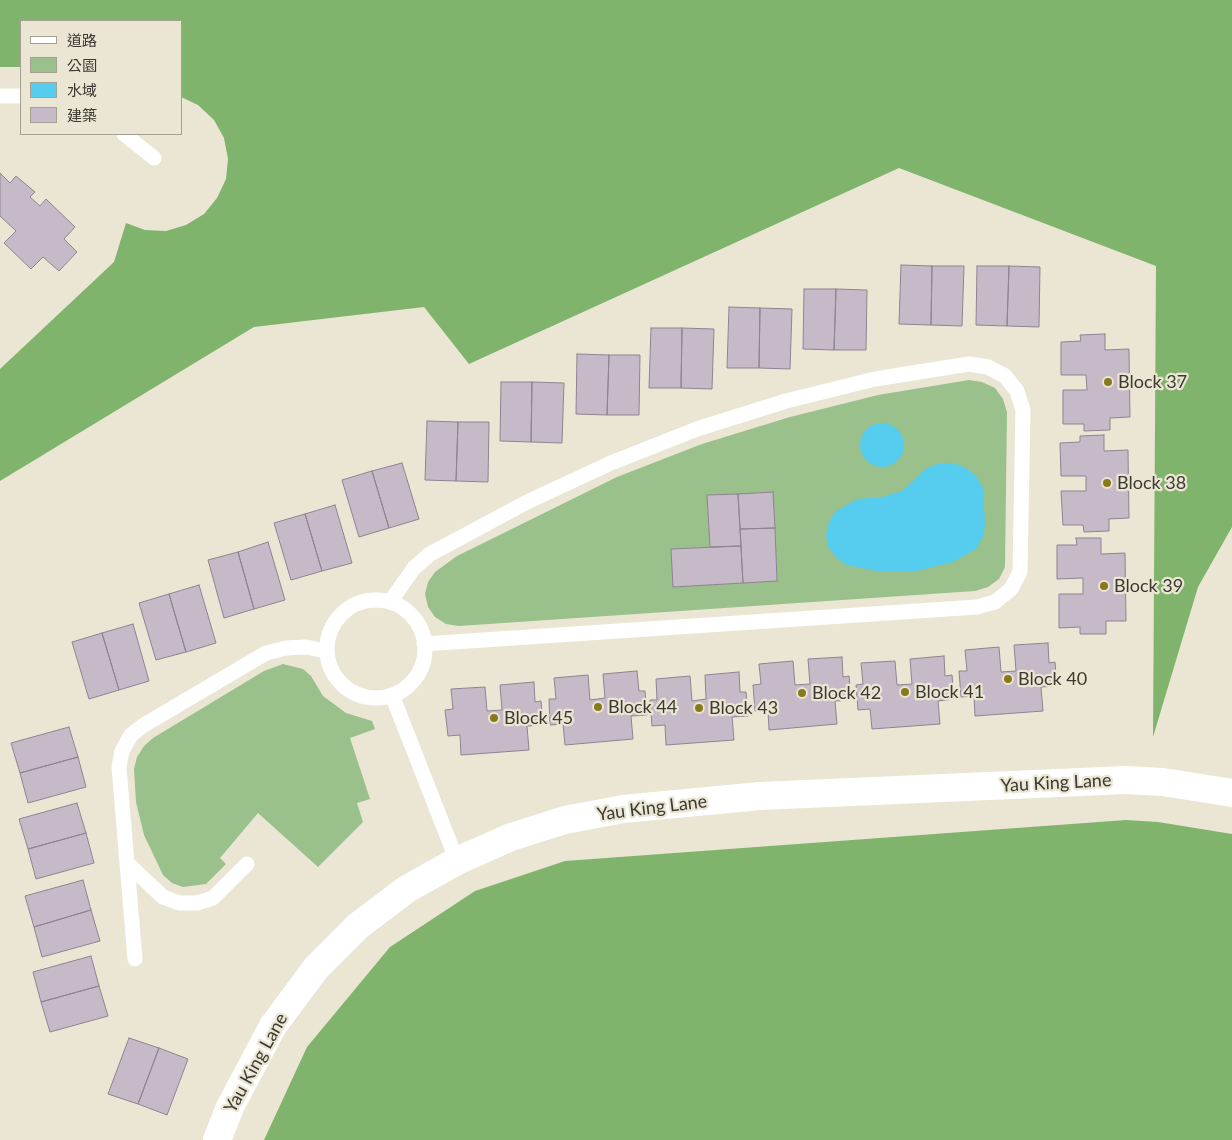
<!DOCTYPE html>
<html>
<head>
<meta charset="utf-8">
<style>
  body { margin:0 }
  #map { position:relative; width:1232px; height:1140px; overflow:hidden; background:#eae6d3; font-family:Lato,"Noto Sans TC",sans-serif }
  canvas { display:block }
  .legend { position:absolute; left:20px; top:20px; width:162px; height:115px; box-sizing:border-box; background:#eae6d3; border:1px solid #a4a193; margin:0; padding:6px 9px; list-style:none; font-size:15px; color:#3b3932 }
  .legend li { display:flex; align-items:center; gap:10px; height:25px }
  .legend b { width:25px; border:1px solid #a4a193 }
</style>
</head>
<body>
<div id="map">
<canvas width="1232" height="1140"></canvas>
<ul class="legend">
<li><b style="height:6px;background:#fff"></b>道路</li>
<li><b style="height:14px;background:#9ac08b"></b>公園</li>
<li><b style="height:14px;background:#56ccee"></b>水域</li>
<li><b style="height:14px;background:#c6bac9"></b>建築</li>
</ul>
</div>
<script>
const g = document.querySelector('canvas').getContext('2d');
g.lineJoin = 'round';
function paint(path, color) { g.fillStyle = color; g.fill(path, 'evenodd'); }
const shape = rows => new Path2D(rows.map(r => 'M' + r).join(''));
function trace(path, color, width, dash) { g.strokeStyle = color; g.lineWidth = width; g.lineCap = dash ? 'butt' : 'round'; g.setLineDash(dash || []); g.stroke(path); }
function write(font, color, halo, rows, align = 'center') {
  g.font = font + ' Lato,sans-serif'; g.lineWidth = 4.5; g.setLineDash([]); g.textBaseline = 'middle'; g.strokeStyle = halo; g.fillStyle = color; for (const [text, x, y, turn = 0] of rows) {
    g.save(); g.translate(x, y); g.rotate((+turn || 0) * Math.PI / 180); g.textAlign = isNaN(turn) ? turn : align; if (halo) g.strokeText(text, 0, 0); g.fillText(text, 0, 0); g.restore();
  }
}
paint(shape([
  [969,380,982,382,995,388,1003,399,1007,412,1005,567,999,579,988,587,975,591,459,626,446,624,435,617,428,607,425,594,428,582,435,572,457,556,617,477,702,444,790,417,878,395],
  [283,664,303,669,311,676,323,696,346,713,372,721,375,729,350,738,370,799,357,803,363,822,318,867,258,813,220,858,226,864,206,884,183,887,172,883,163,875,144,835,136,802,134,769,137,757,144,746,153,738,264,671]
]), '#9ac08b');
paint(shape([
  [0,0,1232,0,1232,527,1198,587,1153,737,1156,266,899,168,469,364,424,307,254,327,0,481,0,369,114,262,126,223,145,230,166,231,186,225,204,214,217,198,226,179,228,159,224,138,214,120,198,105,181,97,181,21,21,21,21,67,0,67],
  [1126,820,1158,822,1232,834,1232,1140,264,1140,307,1047,390,947,475,891,565,861]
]), '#80b46c');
paint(shape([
  '860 445a22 22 0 1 1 44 0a22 22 0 1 1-44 0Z',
  [940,463,953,463,966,468,976,476,983,488,985,524,983,537,976,549,953,562,913,572,877,571,846,565,836,557,828,547,826,535,829,522,836,511,858,499,882,497,902,491,927,468]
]), '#56ccee');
const building = shape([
  [0,173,10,183,16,176,35,192,30,197,40,206,46,199,75,227,64,239,77,252,59,271,43,257,31,269,4,243,16,231,0,216,0,173],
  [901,265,932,266,931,325,899,324,901,265],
  [932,266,964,266,962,326,931,325,932,266],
  [977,266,1009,266,1007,326,976,325,977,266],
  [1009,266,1040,267,1039,327,1007,326,1009,266],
  [804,289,836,289,834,350,803,349,804,289],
  [836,289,867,290,866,350,834,350,836,289],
  [729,307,760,308,759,368,727,368,729,307],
  [760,308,792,309,790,369,759,368,760,308],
  [651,328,682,328,681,388,649,388,651,328],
  [682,328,714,329,712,389,681,388,682,328],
  [1105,334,1105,350,1129,349,1130,417,1110,418,1110,430,1084,431,1084,424,1063,424,1063,390,1087,390,1086,375,1061,375,1061,342,1081,341,1080,335,1105,334],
  [577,354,609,355,607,415,576,414,577,354],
  [609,355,640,355,639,415,607,415,609,355],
  [501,382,532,382,531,442,500,441,501,382],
  [532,382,564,383,562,443,531,442,532,382],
  [427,421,458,422,456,481,425,480,427,421],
  [458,422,489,422,488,482,456,481,458,422],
  [1104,435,1104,451,1128,450,1129,518,1109,519,1109,531,1084,532,1083,525,1063,525,1061,491,1086,491,1086,476,1061,476,1060,443,1080,442,1080,436,1104,435],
  [402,463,419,519,389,528,372,471,402,463],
  [372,471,389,528,359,537,342,480,372,471],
  [773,492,775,528,740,529,738,494,773,492],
  [738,494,741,546,710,547,707,495,738,494],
  [335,505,352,563,322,571,305,514,335,505],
  [305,514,322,571,291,580,274,523,305,514],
  [775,528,777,581,743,583,740,529,775,528],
  [1076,538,1101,538,1101,554,1125,553,1126,621,1106,621,1106,634,1080,634,1080,627,1059,628,1059,594,1083,594,1083,578,1057,579,1057,545,1077,545,1076,538],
  [268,542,285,600,254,609,238,552,268,542],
  [741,546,743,583,673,587,671,549,741,546],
  [238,552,254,609,224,618,208,560,238,552],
  [199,585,216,643,186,652,169,594,199,585],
  [169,594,186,652,156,660,139,603,169,594],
  [133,624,149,681,119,690,102,633,133,624],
  [102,633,119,690,89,699,72,642,102,633],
  [1048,643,1049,663,1055,662,1057,686,1041,687,1043,711,975,716,974,696,961,697,959,671,967,671,965,650,999,647,1001,672,1016,671,1014,645,1048,643],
  [944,656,945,676,952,675,954,699,938,701,940,724,872,729,870,709,858,710,856,685,863,684,861,663,895,661,897,685,912,684,910,659,944,656],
  [842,657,843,677,849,676,851,700,835,701,837,724,769,730,768,710,755,711,753,685,761,684,759,664,793,661,795,685,810,684,808,659,842,657],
  [637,671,639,691,645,691,647,715,631,716,633,739,565,745,563,724,550,725,549,699,556,699,554,678,588,675,590,700,605,698,603,674,637,671],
  [739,672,740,692,746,692,748,716,732,717,734,740,666,745,665,725,652,726,650,700,657,700,656,679,690,676,692,701,706,699,705,675,739,672],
  [534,682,535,702,541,701,543,725,527,726,529,750,461,755,460,735,448,736,445,710,453,709,451,689,485,687,487,711,502,710,500,685,534,682],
  [69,727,78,757,20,773,11,743,69,727],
  [78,757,86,787,28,803,20,773,78,757],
  [77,803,86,833,28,849,19,819,77,803],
  [86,833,94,863,36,879,28,849,86,833],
  [83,880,91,910,34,927,25,896,83,880],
  [91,910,100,941,42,957,34,927,91,910],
  [91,956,99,986,41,1002,33,972,91,956],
  [99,986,108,1016,50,1032,41,1002,99,986],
  [129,1038,159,1048,138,1104,108,1094,129,1038],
  [159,1048,188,1059,167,1115,138,1104,159,1048]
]);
paint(building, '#c6bac9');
trace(building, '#8e8391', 1);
trace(shape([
  [0,96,21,96],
  [124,134,154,158],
  '327 649a49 49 0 1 1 98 0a49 49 0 1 1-98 0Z',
  [390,602,414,568,430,554,449,544,527,502,611,463,697,429,786,401,875,379,969,364,988,367,1005,376,1017,391,1023,410,1020,572,1011,589,995,602,977,607,424,644],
  [392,695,457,861],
  [127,863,163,897,179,903,197,903,213,898,247,864],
  [135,959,119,767,122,751,131,735,144,725,266,653,286,648,306,647,326,651]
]), '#fff', 15);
trace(shape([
  [217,1140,230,1107,273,1026,316,968,358,926,407,889,457,861,511,837,565,820,623,809,760,796,1126,780,1163,782,1232,793]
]), '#fff', 28);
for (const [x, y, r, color] of [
  [1108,382,5,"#88791d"],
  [1107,483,5,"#88791d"],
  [1104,586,5,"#88791d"],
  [1008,679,5,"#88791d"],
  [905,692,5,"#88791d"],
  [802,693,5,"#88791d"],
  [598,707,5,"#88791d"],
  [699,708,5,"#88791d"],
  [494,718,5,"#88791d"]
]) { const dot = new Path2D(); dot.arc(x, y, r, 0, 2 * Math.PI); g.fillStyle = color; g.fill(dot); trace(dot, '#eae6d3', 2); }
write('18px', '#3b3932', '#eae6d3', [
  ["Block 37",1118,382],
  ["Block 38",1117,483],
  ["Block 39",1114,586],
  ["Block 40",1018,679],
  ["Block 41",915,692],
  ["Block 42",812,693],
  ["Block 44",608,707],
  ["Block 43",709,708],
  ["Block 45",504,718]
], 'left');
write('18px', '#3b3932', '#eae6d3', [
  ["Yau King Lane",1056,783,-3],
  ["Yau King Lane",652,808,-7],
  ["Yau King Lane",256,1063,-61]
]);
</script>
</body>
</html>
